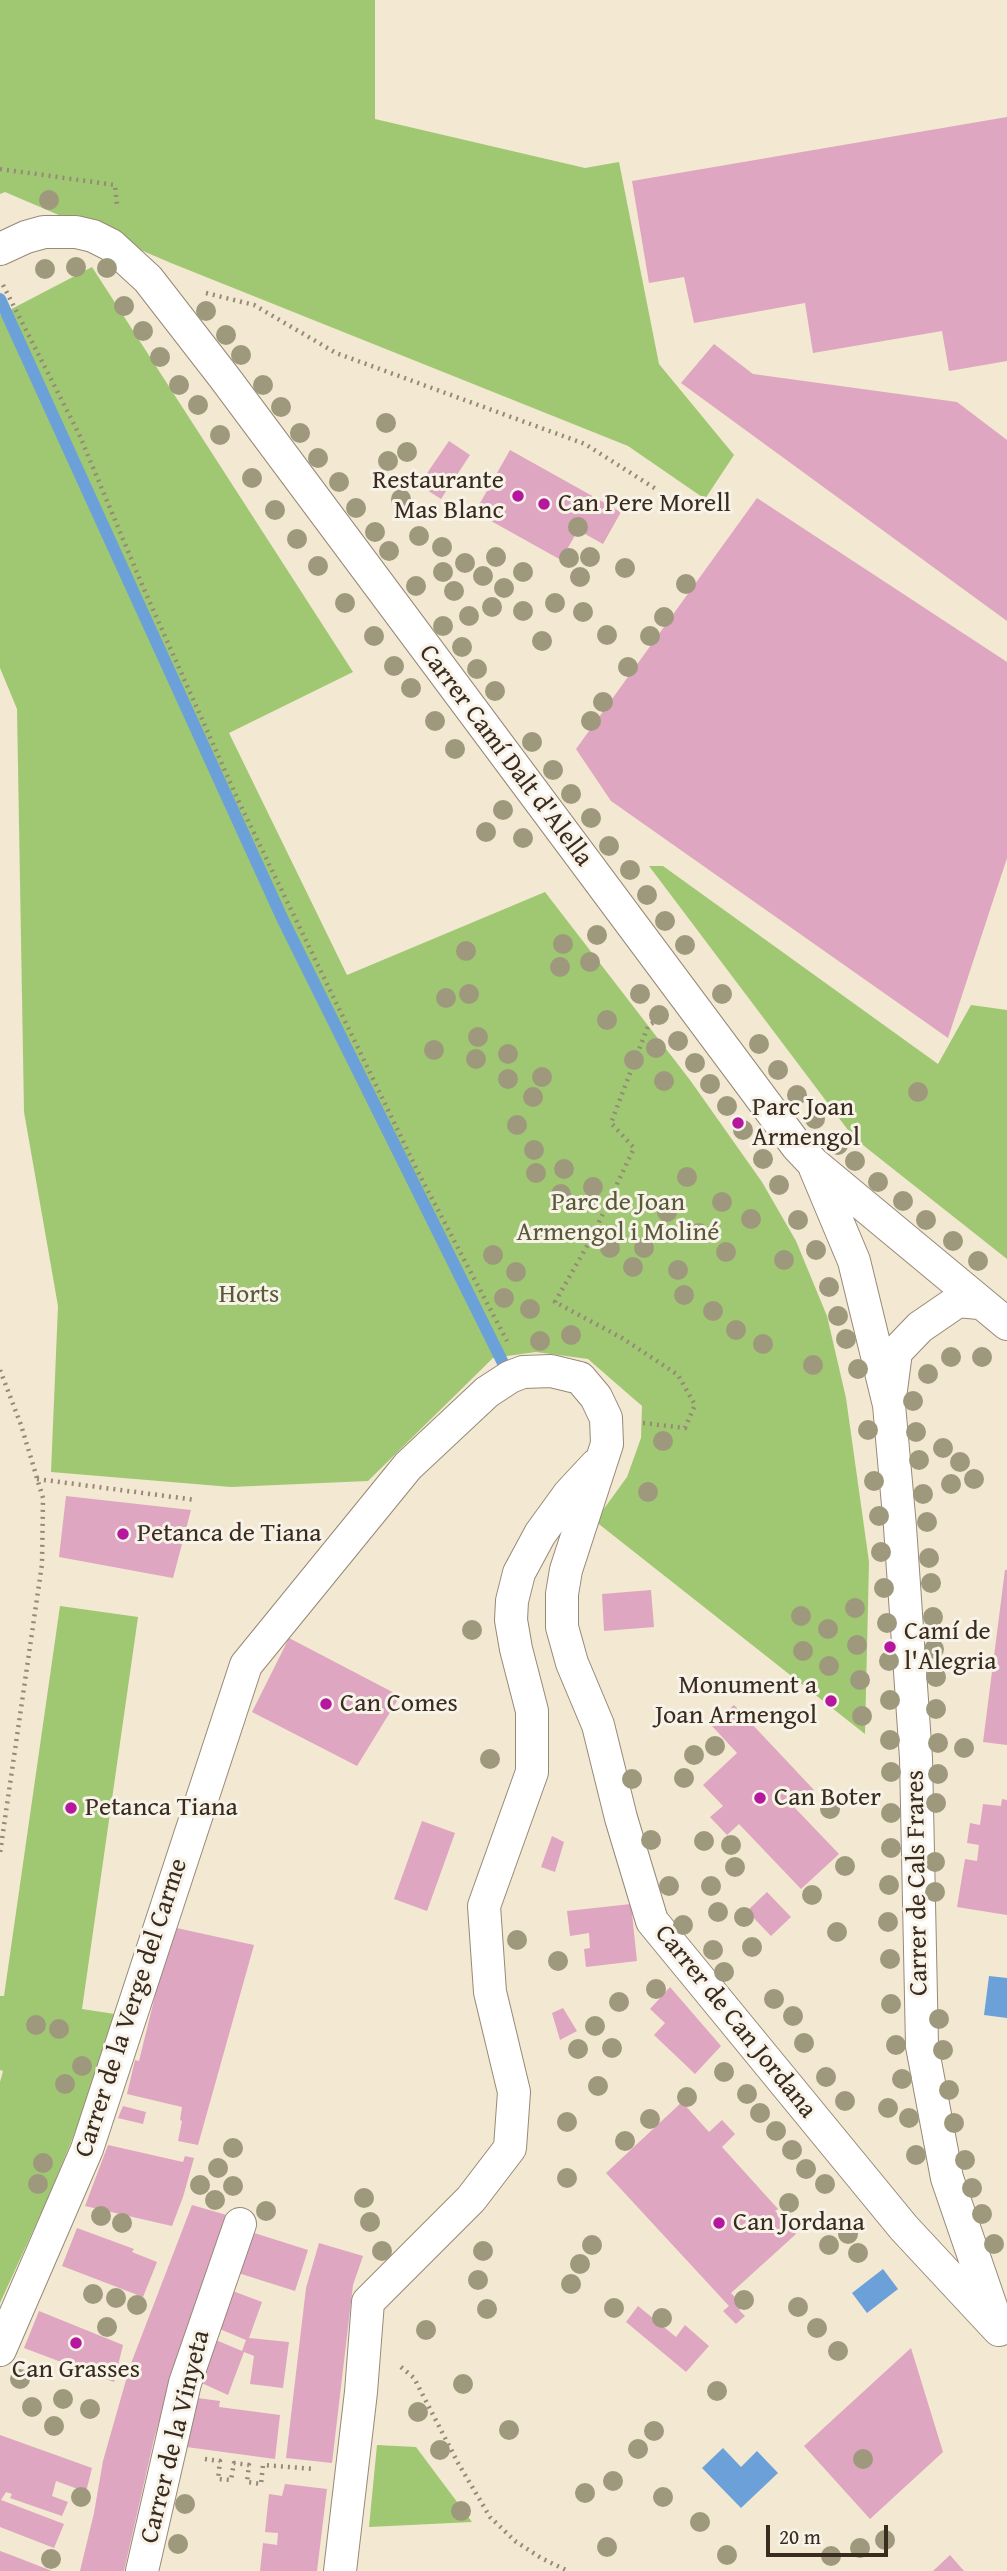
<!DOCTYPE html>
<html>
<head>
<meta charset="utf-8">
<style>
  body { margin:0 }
  #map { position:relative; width:1007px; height:2571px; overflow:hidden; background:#f3e8d1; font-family:"Gentium Book Plus",serif }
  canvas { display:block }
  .scale { position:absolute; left:766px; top:2525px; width:122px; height:32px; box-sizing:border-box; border:4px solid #3b2a1e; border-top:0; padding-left:9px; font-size:21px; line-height:24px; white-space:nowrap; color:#3b2a1e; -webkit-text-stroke:5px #f7f3e8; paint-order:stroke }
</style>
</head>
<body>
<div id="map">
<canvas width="1007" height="2571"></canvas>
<div class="scale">20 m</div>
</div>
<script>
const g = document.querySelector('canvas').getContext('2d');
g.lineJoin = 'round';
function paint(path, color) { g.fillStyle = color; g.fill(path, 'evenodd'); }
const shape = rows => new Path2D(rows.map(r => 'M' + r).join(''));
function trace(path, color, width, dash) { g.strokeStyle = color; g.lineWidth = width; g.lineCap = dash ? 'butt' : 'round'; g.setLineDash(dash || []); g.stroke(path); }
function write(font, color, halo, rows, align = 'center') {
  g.font = font + ' "Gentium Book Plus",serif'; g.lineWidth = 6; g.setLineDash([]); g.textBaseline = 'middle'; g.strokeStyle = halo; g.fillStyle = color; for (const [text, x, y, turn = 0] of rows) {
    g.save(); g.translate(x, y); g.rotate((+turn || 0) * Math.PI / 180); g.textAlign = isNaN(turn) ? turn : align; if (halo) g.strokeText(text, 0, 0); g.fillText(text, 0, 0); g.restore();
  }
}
paint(shape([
  [0,0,375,0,375,119,585,168,619,162,659,364,734,455,705,499,628,446,171,263,5,192,0,194],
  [92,267,353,672,229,733,347,975,545,892,690,1080,762,1182,796,1241,827,1316,846,1398,869,1562,865,1734,595,1521,627,1477,641,1438,642,1406,588,1359,536,1352,493,1358,368,1481,231,1487,51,1472,58,1306,24,1112,17,709,0,668,0,315],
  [649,866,663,866,938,1064,971,1005,1007,1010,1007,1259,854,1138],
  [60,1606,138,1617,82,2009,115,2014,97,2079,48,2198,0,2303,0,2082,3,2071,0,2070,0,1996,4,1996],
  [377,2445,416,2447,472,2522,369,2527]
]), '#a0c873');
paint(shape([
  [989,1976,1007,1978,1007,2018,984,2015],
  [883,2269,898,2289,867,2313,852,2293],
  [723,2448,741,2467,757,2451,778,2473,741,2508,702,2468]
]), '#6ba0d8');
trace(shape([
  [0,299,283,920,510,1377]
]), '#6ba0d8', 12);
paint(shape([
  [1007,117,1007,361,949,371,942,331,813,353,805,303,694,323,684,277,649,283,632,181],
  [714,344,753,374,957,402,1007,440,1007,621,681,383],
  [449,441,470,455,441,499,419,485],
  [510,450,621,512,603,544,578,530,561,560,475,512],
  [757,498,1007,662,1007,858,948,1038,611,801,576,749],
  [66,1496,191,1510,173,1578,59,1557],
  [1005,1570,1007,1570,1007,1745,983,1742],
  [651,1590,654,1627,604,1631,602,1594],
  [289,1638,400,1696,357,1766,252,1712],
  [734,1705,814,1790,795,1808,839,1854,801,1889,739,1824,727,1835,710,1817,723,1806,703,1785,737,1753,712,1726],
  [1002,1799,1007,1800,1007,1915,957,1907,965,1859,977,1861,979,1845,967,1843,970,1823,980,1825,983,1804,1001,1806],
  [422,1821,455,1833,427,1911,394,1899],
  [552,1836,564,1842,555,1872,541,1867],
  [767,1892,791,1917,771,1936,747,1911],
  [631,1904,637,1961,586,1967,584,1949,590,1948,589,1933,570,1936,567,1911],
  [172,1927,254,1945,198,2145,178,2141,182,2121,180,2120,182,2107,127,2094,135,2060,139,2061],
  [670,1987,721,2046,695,2074,654,2035,665,2023,650,2009],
  [563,2008,577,2031,560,2040,552,2013],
  [682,2102,709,2132,722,2120,735,2134,722,2147,778,2209,775,2211,796,2234,731,2293,743,2305,739,2310,745,2316,736,2324,723,2311,729,2306,606,2173],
  [123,2106,146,2112,143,2124,118,2118],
  [108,2145,183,2162,185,2156,194,2158,183,2197,172,2226,85,2206],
  [192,2205,230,2216,171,2380,154,2439,124,2571,80,2571,94,2513,103,2461,130,2366],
  [77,2228,134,2249,132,2252,157,2262,143,2297,62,2266],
  [248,2231,308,2250,295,2291,235,2272],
  [319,2243,363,2256,353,2285,332,2463,286,2458,306,2288],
  [230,2290,262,2302,249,2338,289,2342,283,2388,250,2384,254,2356,244,2352,228,2395,195,2380,211,2338,242,2351,246,2340,215,2327],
  [638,2306,676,2337,685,2325,709,2346,686,2372,626,2322],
  [39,2311,123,2345,114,2382,24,2348],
  [911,2348,943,2452,870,2519,804,2446],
  [190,2397,220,2401,219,2407,280,2415,275,2459,179,2446],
  [0,2435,92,2468,86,2492,56,2481,52,2496,68,2502,62,2516,10,2498,12,2494,6,2492,1,2500,64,2524,54,2548,0,2527],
  [285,2484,327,2489,317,2571,260,2571,263,2543,277,2545,278,2533,265,2532,269,2494,282,2496],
  [0,2551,11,2555,52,2571,0,2571],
  [950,2555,964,2571,933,2571]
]), '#dea6c0');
const street = shape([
  [0,249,26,237,44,232,76,232,93,236,111,245,148,279,224,377,797,1146,813,1163,1007,1324],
  [815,1168,854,1261,889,1405,900,1527,916,1758,922,2046,947,2178,996,2321],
  [891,1390,896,1352,920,1327,958,1301,979,1303],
  [0,2350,87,2149,246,1665,408,1466,487,1392,510,1377,523,1372,551,1371,580,1378,596,1397,606,1418,607,1444,566,1570,562,1594,562,1627,572,1663,598,1725,621,1818,652,1921,904,2228,999,2330],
  [142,2571,185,2383,240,2224],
  [340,2571,361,2392,368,2302,471,2199,510,2148,514,2092,490,1992,484,1906,532,1772,532,1711,516,1649,511,1620,512,1601,519,1573,540,1534,569,1494,596,1465]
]);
trace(street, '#978978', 34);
trace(shape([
  [0,169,115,185,117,206],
  [3,285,79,434,143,587,238,800,418,1172,507,1341],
  [206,293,254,305,336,353,585,444,656,489],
  [0,1370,21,1425,43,1498,42,1564,0,1853],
  [643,1423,685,1428,695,1405,678,1375,622,1338,555,1302,591,1239,634,1148,611,1123,648,1026,657,1020],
  [37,1479,196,1500],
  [401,2367,414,2378,458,2463,490,2517,515,2541,541,2558,568,2571],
  [205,2459,220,2461,218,2479,231,2480,234,2463,249,2465,247,2482,261,2484,263,2465,315,2469]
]), '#978978', 4.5, [2, 5]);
trace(street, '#fff', 32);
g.fillStyle = '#9e997d';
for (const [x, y] of [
  [49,200],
  [76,267],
  [107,268],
  [45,269],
  [124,306],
  [206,311],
  [143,331],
  [226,335],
  [241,355],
  [160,357],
  [179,385],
  [263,385],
  [198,405],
  [281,407],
  [386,423],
  [300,433],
  [220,435],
  [407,452],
  [318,458],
  [388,461],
  [252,478],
  [339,482],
  [401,499],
  [356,508],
  [275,510],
  [578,527],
  [375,532],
  [419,536],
  [297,539],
  [442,547],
  [389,551],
  [496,557],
  [590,557],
  [569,558],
  [465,563],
  [318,566],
  [625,568],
  [443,572],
  [523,572],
  [483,576],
  [580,577],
  [686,584],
  [416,586],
  [504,588],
  [454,591],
  [345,603],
  [555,603],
  [492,607],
  [523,611],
  [583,612],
  [469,616],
  [664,617],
  [443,626],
  [607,635],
  [374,636],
  [650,636],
  [542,641],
  [462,647],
  [394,666],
  [628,667],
  [477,669],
  [411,688],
  [495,691],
  [603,702],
  [435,721],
  [591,721],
  [532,742],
  [455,749],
  [553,770],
  [571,794],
  [503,810],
  [591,818],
  [486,832],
  [523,838],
  [609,846],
  [630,870],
  [647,895],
  [665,921],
  [597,935],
  [563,944],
  [685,945],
  [466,951],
  [590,962],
  [560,967],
  [469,994],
  [640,994],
  [722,994],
  [446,998],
  [659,1015],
  [607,1020],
  [478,1037],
  [678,1041],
  [759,1044],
  [656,1048],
  [434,1050],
  [508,1054],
  [476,1059],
  [634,1060],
  [695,1063],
  [778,1070],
  [542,1077],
  [508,1079],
  [664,1081],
  [710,1084],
  [918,1092],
  [797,1095],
  [533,1097],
  [727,1106],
  [815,1119],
  [517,1125],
  [743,1130],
  [838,1145],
  [534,1150],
  [763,1159],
  [855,1161],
  [564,1169],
  [536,1173],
  [687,1177],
  [878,1182],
  [779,1185],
  [593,1187],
  [561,1194],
  [903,1201],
  [722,1202],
  [667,1212],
  [751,1219],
  [798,1220],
  [926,1220],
  [699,1233],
  [953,1241],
  [610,1248],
  [644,1248],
  [816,1250],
  [726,1252],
  [493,1255],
  [784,1260],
  [978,1261],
  [633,1267],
  [678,1270],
  [516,1272],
  [829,1287],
  [684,1295],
  [504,1298],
  [530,1309],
  [713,1311],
  [838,1316],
  [736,1330],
  [571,1335],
  [846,1339],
  [540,1341],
  [763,1344],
  [951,1357],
  [982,1357],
  [813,1365],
  [858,1369],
  [928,1374],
  [913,1401],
  [868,1430],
  [916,1432],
  [663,1441],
  [943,1448],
  [919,1460],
  [960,1462],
  [974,1479],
  [874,1481],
  [951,1484],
  [648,1492],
  [923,1494],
  [879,1516],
  [927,1522],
  [881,1552],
  [929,1558],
  [931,1583],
  [884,1588],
  [855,1608],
  [801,1616],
  [933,1617],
  [887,1623],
  [828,1629],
  [472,1630],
  [857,1645],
  [934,1649],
  [803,1651],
  [889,1661],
  [829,1666],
  [936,1677],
  [860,1680],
  [890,1700],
  [936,1709],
  [862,1716],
  [890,1740],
  [938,1743],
  [715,1746],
  [964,1748],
  [694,1755],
  [490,1759],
  [891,1772],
  [938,1774],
  [684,1778],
  [632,1779],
  [936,1803],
  [830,1809],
  [891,1813],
  [651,1840],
  [704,1841],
  [731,1845],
  [891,1848],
  [935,1862],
  [845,1866],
  [735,1867],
  [889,1885],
  [669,1886],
  [711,1886],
  [935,1892],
  [812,1895],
  [718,1912],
  [744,1917],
  [888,1922],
  [683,1925],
  [837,1932],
  [517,1940],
  [752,1947],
  [713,1950],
  [890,1959],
  [558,1961],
  [724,1972],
  [656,1989],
  [774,1999],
  [619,2002],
  [891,2004],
  [793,2016],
  [939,2019],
  [36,2025],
  [595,2026],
  [59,2029],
  [804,2043],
  [896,2045],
  [612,2048],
  [578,2049],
  [943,2050],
  [82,2066],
  [724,2072],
  [826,2077],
  [902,2079],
  [65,2084],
  [598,2086],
  [949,2090],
  [747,2094],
  [687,2097],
  [845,2101],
  [888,2108],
  [760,2113],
  [909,2118],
  [650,2119],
  [567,2122],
  [954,2123],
  [776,2131],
  [625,2141],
  [233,2148],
  [792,2150],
  [916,2155],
  [965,2160],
  [43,2163],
  [218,2168],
  [806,2169],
  [567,2178],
  [38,2184],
  [825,2184],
  [200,2185],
  [233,2186],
  [972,2188],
  [364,2198],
  [215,2200],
  [789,2203],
  [266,2211],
  [982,2214],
  [101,2216],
  [370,2222],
  [122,2223],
  [848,2234],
  [994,2244],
  [592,2245],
  [829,2245],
  [382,2251],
  [483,2251],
  [858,2253],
  [580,2264],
  [478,2280],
  [571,2284],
  [93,2294],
  [116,2298],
  [744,2300],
  [137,2305],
  [798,2307],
  [614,2308],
  [487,2309],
  [662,2318],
  [107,2327],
  [817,2328],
  [426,2330],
  [838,2351],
  [20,2379],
  [463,2384],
  [717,2391],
  [63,2399],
  [32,2407],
  [90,2409],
  [418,2412],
  [54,2426],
  [509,2430],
  [654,2431],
  [638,2449],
  [440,2450],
  [863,2459],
  [613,2481],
  [585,2493],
  [81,2497],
  [663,2497],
  [185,2504],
  [461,2511],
  [700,2522],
  [885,2540],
  [178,2544],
  [607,2547],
  [860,2548],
  [727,2555],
  [831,2556],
  [51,2559]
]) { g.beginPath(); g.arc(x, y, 10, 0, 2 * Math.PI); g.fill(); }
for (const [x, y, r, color] of [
  [518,496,7,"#b5179e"],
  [544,504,7,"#b5179e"],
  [738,1123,7,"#b5179e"],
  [123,1534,7,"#b5179e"],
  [890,1647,7,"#b5179e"],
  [831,1701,7,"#b5179e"],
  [326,1704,7,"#b5179e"],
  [760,1798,7,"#b5179e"],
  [71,1808,7,"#b5179e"],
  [719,2223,7,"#b5179e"],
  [76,2343,7,"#b5179e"]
]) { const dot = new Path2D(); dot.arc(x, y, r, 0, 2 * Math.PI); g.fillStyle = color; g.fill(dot); trace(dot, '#f7f3e8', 2.5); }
write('26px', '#3b2a1e', '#f7f3e8', [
  ["Restaurante",504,481,"right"],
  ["Mas Blanc",504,511,"right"],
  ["Can Pere Morell",558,504],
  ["Parc Joan",752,1108],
  ["Armengol",752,1138],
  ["Petanca de Tiana",137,1534],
  ["Camí de",904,1632],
  ["l'Alegria",904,1662],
  ["Monument a",817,1686,"right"],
  ["Joan Armengol",817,1716,"right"],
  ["Can Comes",340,1704],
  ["Can Boter",774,1798],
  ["Petanca Tiana",85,1808],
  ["Can Jordana",733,2223],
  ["Can Grasses",76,2370,"center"]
], 'left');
write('26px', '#3b2a1e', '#f7f3e8', [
  ["Carrer Camí Dalt d'Alella",505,756,53],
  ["Carrer de Cals Frares",918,1883,-91],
  ["Carrer de la Verge del Carme",132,2008,-72],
  ["Carrer de Can Jordana",735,2022,51],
  ["Carrer de la Vinyeta",176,2437,-76]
]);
write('26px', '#595938', '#f7f3e8', [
  ["Parc de Joan",618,1203],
  ["Armengol i Moliné",618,1233],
  ["Horts",249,1295]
]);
</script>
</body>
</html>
